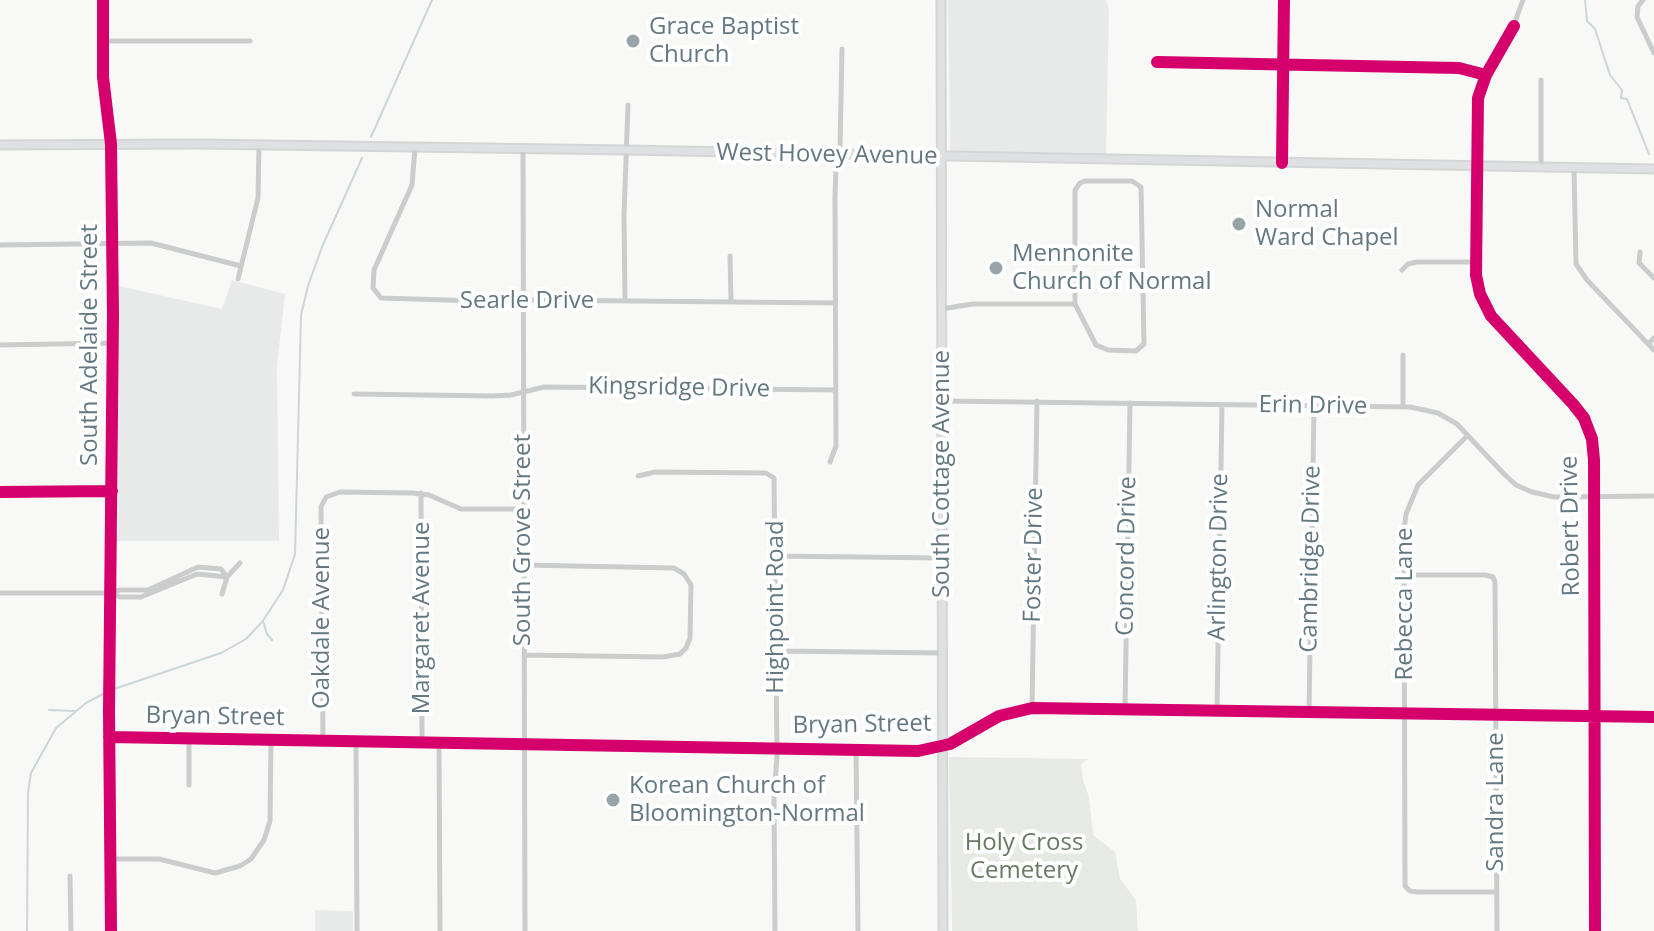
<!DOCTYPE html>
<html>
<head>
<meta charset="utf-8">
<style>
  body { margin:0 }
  canvas { display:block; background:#f8f8f7 }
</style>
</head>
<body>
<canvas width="1654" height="931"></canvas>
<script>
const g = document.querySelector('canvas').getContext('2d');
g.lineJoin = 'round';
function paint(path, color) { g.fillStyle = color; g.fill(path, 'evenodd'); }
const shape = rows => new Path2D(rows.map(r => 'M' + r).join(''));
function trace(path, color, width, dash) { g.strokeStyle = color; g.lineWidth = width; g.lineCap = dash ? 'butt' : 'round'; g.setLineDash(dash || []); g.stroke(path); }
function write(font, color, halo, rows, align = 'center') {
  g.font = font + ' "Open Sans",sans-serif'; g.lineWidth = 8; g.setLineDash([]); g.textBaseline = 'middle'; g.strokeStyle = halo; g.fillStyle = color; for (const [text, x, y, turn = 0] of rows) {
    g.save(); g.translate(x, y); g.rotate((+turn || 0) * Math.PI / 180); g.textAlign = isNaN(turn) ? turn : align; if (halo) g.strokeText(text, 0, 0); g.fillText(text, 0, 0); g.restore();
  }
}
paint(shape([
  [948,0,1106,0,1109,8,1106,156,955,153,950,150],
  [232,280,285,294,277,366,279,541,116,541,118,533,119,286,222,309],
  [315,910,353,911,353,931,315,931]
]), '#e8eae9');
paint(shape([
  [949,757,1089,759,1081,764,1083,780,1089,797,1093,835,1115,852,1120,879,1136,900,1138,931,952,931]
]), '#e7eae4');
trace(shape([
  [1585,0,1587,21,1595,29,1610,75,1622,90,1621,98,1627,99,1649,154],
  [371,137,432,0],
  [263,621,267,634,272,640],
  [111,690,221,653,246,639,262,622,283,590,295,554,301,315,308,286,322,247,362,158],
  [49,710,75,711],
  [27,931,28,793,31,773,56,728,86,703,105,693]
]), '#cad6d7', 2);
const secondary = shape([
  [103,0,103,77,111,144,113,315,109,711,111,931],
  [941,0,943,931],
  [0,145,196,144,626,150,1654,169]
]);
trace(secondary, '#d4d5d5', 11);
trace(shape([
  [1523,0,1509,38,1486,75,1478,98,1476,275,1480,294,1491,316,1573,404,1584,418,1592,439,1594,460,1595,931],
  [1643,0,1638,6,1637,17,1654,53],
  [103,41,250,41],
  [1157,62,1459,68,1486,75],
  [415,148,412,185,374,270,373,288,381,298,510,302,532,300,835,303],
  [523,150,525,931],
  [1282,163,1284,0],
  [1541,166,1541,80],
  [1574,168,1576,264,1587,280,1654,350],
  [1085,181,1132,181,1141,187,1144,344,1136,351,1108,350,1096,345,1075,304,1075,190,1080,183,1085,181],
  [0,245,151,243,241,266],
  [1640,252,1639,263,1654,278],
  [730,256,731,301],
  [1402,270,1408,264,1417,262,1476,262],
  [238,279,258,198,259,145],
  [625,301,624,215,628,105],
  [941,309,973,304,1075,304],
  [1648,344,1654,338],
  [0,345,113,343],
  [354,394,493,396,511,395,544,387,836,390],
  [942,401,1410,407,1438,413,1457,424,1504,474,1516,485,1532,492,1554,497,1654,496],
  [1403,407,1403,355],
  [1467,436,1418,485,1406,514,1404,530,1405,886,1410,891,1417,892,1496,892],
  [830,462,836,446,835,198,836,163,840,148,842,49],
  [638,476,655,472,766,473,774,478,777,755,774,798,775,931],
  [0,492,111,491],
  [421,493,422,742],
  [775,556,942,558],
  [523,565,674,568,684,574,691,585,690,638,686,648,680,654,663,657,524,655],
  [198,567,221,569,227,577,197,574,141,597,120,597,110,593,120,590,148,590,198,567],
  [1405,575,1485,575,1493,577,1495,582,1497,931],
  [0,593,110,593],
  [222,594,227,577,240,563],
  [776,651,942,653],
  [1032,708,1037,401],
  [1125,708,1130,403],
  [1217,710,1222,405],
  [1309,711,1314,406],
  [109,737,918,751,950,744,999,716,1032,708,1654,717],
  [323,740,321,507,326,497,340,492,412,493,429,495,461,509,523,509],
  [356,741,357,931],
  [439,742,440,931],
  [856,749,858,931],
  [189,785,189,738],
  [111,859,159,859,215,873,240,866,251,859,264,840,270,821,271,739],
  [70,876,71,931]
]), '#cbcdcd', 5);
trace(secondary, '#dfe0e1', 7);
trace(shape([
  [103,0,103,77,111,144,113,315,109,711,111,931],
  [1514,26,1486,75,1478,98,1476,275,1480,294,1491,316,1573,404,1584,418,1592,439,1594,460,1595,931],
  [1157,62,1459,68,1486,75],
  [1282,163,1284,0],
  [0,492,112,491],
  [109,737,918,751,950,744,999,716,1032,708,1654,717]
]), '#d6006c', 12);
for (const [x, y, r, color] of [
  [633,41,8,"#97a5ab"],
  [1239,224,8,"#97a5ab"],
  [996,268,8,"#97a5ab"],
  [613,800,8,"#97a5ab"]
]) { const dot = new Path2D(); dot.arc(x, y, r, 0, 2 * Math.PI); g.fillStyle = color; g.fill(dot); trace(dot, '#fff', 3); }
write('24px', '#637882', '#fff', [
  ["Grace Baptist",649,27],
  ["Church",649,55],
  ["Normal",1255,210],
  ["Ward Chapel",1255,238],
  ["Mennonite",1012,254],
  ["Church of Normal",1012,282],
  ["Korean Church of",629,786],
  ["Bloomington-Normal",629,814]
], 'left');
write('24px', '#637882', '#fff', [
  ["West Hovey Avenue",827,155,1],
  ["Searle Drive",527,301],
  ["South Adelaide Street",90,345,-90],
  ["Kingsridge Drive",679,388,1],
  ["Erin Drive",1313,406,1],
  ["South Cottage Avenue",942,474,-90],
  ["Robert Drive",1571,526,-91],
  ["South Grove Street",523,540,-90],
  ["Foster Drive",1034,555,-89],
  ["Concord Drive",1127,556,-89],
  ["Arlington Drive",1219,557,-89],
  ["Cambridge Drive",1311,559,-89],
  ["Rebecca Lane",1405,604,-90],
  ["Highpoint Road",776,607,-90],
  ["Oakdale Avenue",322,618,-90],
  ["Margaret Avenue",422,618,-90],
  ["Bryan Street",215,717,1],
  ["Bryan Street",862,725,-1],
  ["Sandra Lane",1496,802,-90]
]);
write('24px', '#697a62', '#fff', [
  ["Holy Cross",1024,843],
  ["Cemetery",1024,871]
]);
</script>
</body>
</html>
